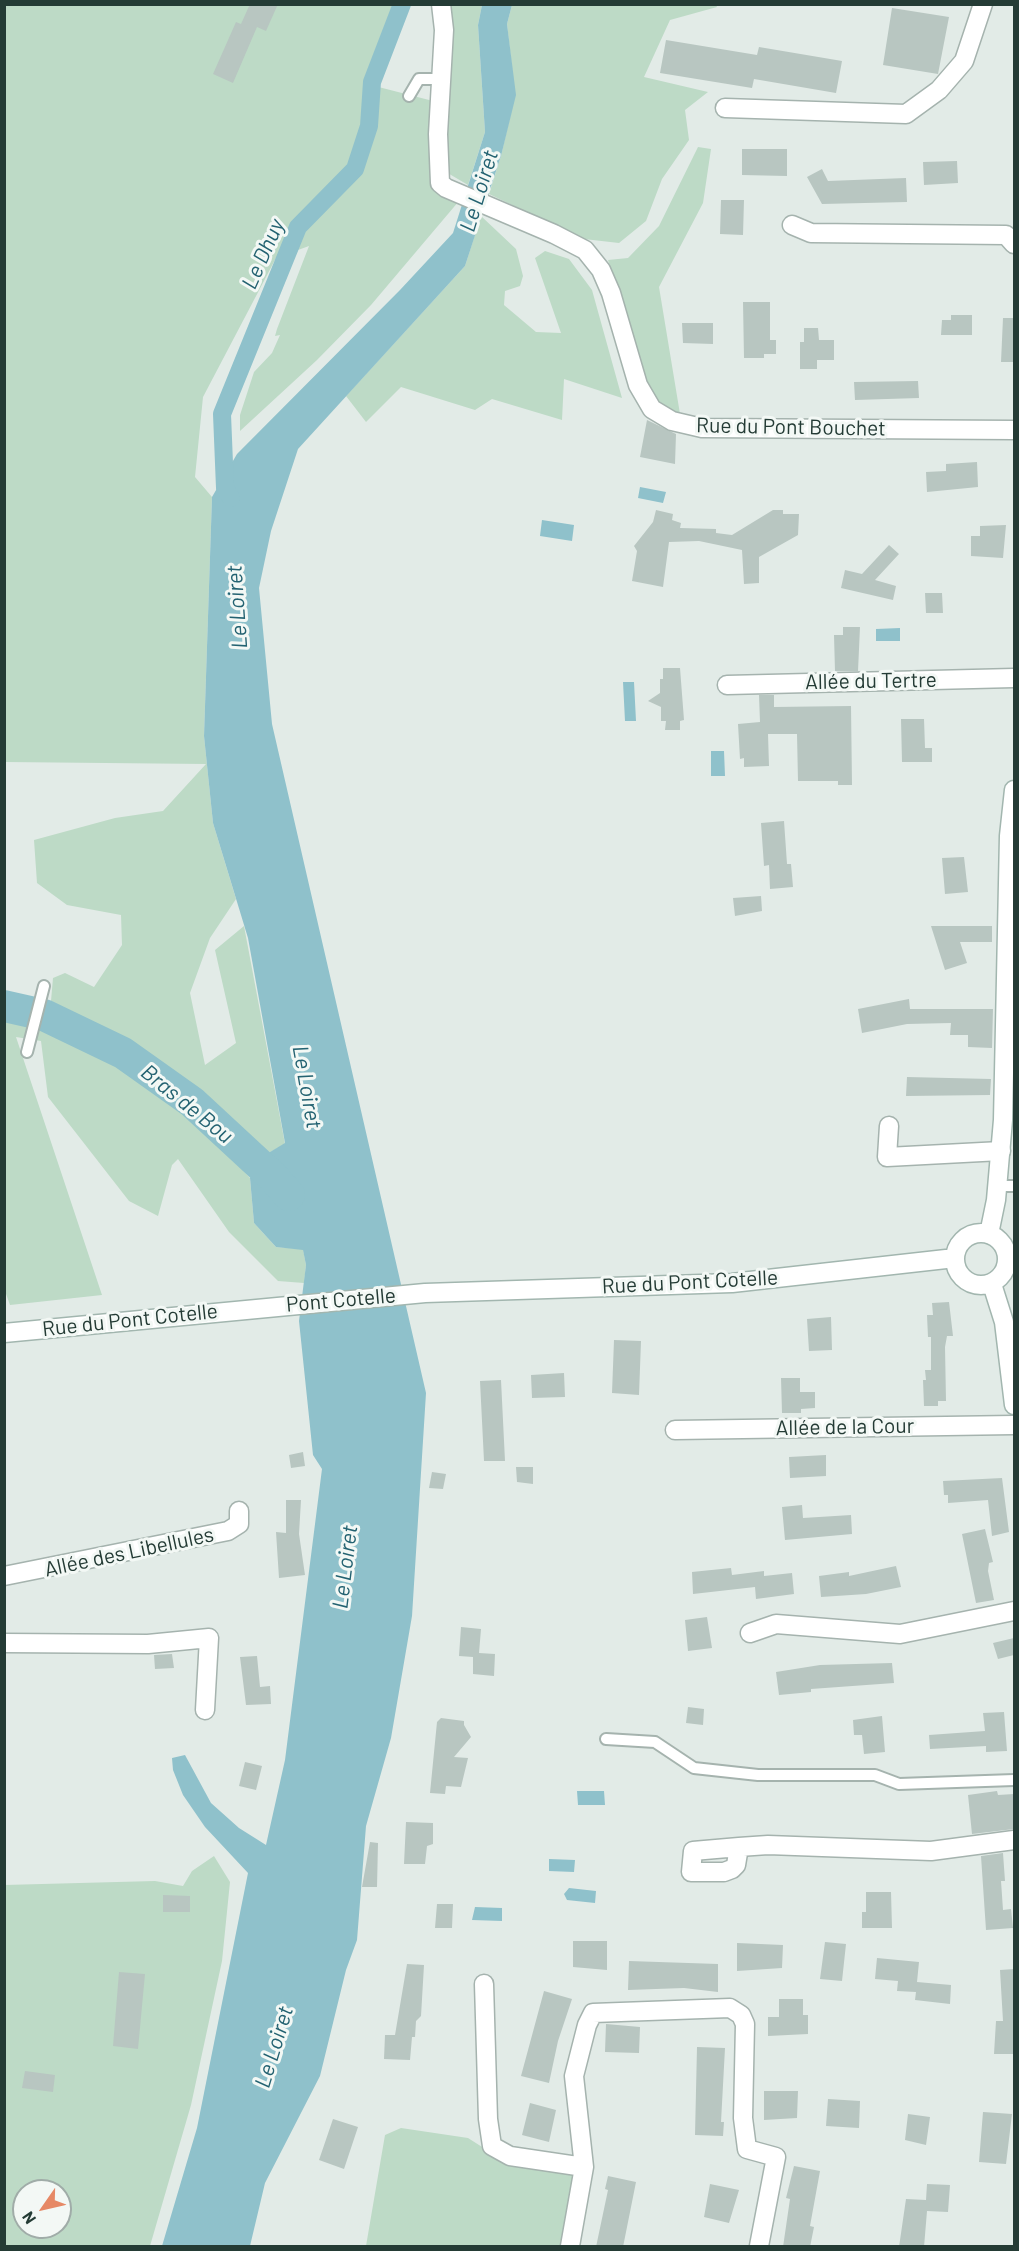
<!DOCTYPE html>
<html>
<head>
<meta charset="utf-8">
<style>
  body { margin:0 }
  #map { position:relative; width:1019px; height:2251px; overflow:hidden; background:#e2ebe7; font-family:Barlow,sans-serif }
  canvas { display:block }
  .frame { position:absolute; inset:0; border:6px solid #243b35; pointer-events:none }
  .north { position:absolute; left:12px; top:2179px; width:60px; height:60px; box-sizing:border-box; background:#f3f8f5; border:2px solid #a0aca8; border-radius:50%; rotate:236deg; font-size:16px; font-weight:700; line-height:24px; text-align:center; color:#243b35 }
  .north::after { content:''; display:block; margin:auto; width:21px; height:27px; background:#e68966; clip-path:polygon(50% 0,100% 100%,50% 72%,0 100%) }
</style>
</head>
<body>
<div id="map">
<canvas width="1019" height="2251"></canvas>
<div class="frame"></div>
<div class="north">N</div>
</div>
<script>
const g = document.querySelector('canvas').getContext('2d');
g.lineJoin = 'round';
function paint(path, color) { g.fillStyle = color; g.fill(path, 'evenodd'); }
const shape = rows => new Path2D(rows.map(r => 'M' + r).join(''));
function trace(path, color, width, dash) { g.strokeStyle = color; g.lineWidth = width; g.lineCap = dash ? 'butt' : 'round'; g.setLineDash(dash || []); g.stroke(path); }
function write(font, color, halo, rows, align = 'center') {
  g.font = font + ' Barlow,sans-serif'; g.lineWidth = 6; g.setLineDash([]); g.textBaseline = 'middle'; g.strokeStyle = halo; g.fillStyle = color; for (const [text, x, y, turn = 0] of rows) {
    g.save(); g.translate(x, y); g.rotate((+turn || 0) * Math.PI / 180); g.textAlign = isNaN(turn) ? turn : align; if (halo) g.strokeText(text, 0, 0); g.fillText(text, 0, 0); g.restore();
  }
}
paint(shape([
  [5,5,393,5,363,83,433,101,431,187,459,201,371,305,317,360,240,431,240,415,254,372,272,353,280,335,275,336,277,329,309,246,276,258,203,397,195,477,212,497,204,736,213,823,236,899,210,938,190,993,205,1065,236,1043,215,950,244,926,285,1144,265,1155,192,1087,51,1001,53,978,65,973,94,987,122,945,121,915,67,905,37,883,34,840,115,818,163,811,206,764,5,762],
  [448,5,482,5,478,25,485,132,468,185,446,172,452,36],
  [512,5,716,5,717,7,670,20,644,77,708,92,685,110,689,140,662,179,646,221,619,243,584,239,489,194,501,156,515,95,507,24],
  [698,147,711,149,703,203,659,287,680,414,661,405,652,397,608,260,628,258,659,226],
  [481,216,516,249,523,276,520,286,505,291,504,305,536,332,561,333,535,258,545,251,569,259,592,290,622,398,564,379,562,420,492,399,475,410,401,387,366,422,346,396,465,266],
  [5,1018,15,1020,58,1037,135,1072,224,1149,250,1178,254,1223,276,1247,303,1249,306,1265,304,1283,278,1281,229,1232,178,1159,172,1165,158,1216,129,1201,48,1097,41,1041,16,1037,102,1295,10,1305,5,1291],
  [214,1856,230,1882,222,1961,191,2105,150,2246,5,2246,4,1885,155,1881,183,1886,192,1871],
  [24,2191,60,2191,60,2227,24,2227],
  [401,2128,468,2138,501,2159,573,2173,560,2246,366,2246,385,2135]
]), '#bddac6');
paint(shape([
  [482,5,512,5,507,24,516,95,501,156,465,266,298,449,271,531,259,588,272,724,426,1393,412,1616,391,1738,366,1826,357,1940,346,1970,320,2076,265,2183,250,2246,162,2246,197,2128,248,1873,205,1827,183,1795,173,1770,172,1758,185,1755,211,1803,239,1828,266,1845,285,1760,322,1469,313,1455,299,1321,306,1265,303,1250,276,1247,254,1223,250,1178,265,1155,285,1143,248,938,213,823,204,736,212,497,237,454,400,290,453,233,485,132,478,25],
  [640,487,666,492,663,503,638,498],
  [542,520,574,525,572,541,540,536],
  [900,628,900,641,876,641,876,629],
  [623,682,634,682,636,721,625,721],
  [711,751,724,751,725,776,711,776],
  [577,1791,604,1791,605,1805,578,1805],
  [549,1859,575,1860,574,1872,549,1871],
  [569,1888,596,1891,595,1903,567,1900,564,1894],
  [475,1907,502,1908,502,1921,472,1920]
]), '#8fc1cb');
trace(shape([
  [231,498,225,488,222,414,298,227,355,169,369,126,372,82,402,4]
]), '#8fc1cb', 18);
trace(shape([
  [4,1006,44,1015,123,1053,192,1102,273,1177,289,1195]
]), '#8fc1cb', 32);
paint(shape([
  [250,4,278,4,266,31,257,27,233,83,213,74,236,22,241,24],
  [892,8,949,17,938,74,883,65],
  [666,40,757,55,759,47,842,61,836,93,754,79,752,88,660,73],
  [742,149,787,149,787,176,742,175],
  [957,161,958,183,924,185,923,162],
  [822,169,828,181,906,178,907,202,822,204,807,177],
  [721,200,744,200,743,235,720,234],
  [743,302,770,302,770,340,776,340,776,354,764,354,764,358,744,358],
  [951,315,972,315,972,335,941,335,942,320,951,320],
  [1003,318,1014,318,1014,362,1001,362],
  [682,323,713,323,713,344,683,343],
  [804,328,818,328,819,340,834,340,834,360,817,360,817,369,800,369,800,342,804,342],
  [918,381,919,398,855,400,854,382],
  [647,420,676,434,675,464,640,457],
  [977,462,978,487,927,492,926,472,946,471,946,464],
  [656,510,673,514,672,520,681,523,680,528,716,529,716,533,732,535,773,510,783,510,783,514,799,514,798,535,759,557,759,583,744,584,742,550,699,541,669,542,663,587,632,581,637,551,634,546,653,522],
  [1006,525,1003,558,971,556,971,536,980,536,980,526],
  [889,545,899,554,875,580,896,586,893,600,841,588,845,570,862,574],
  [925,593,942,593,943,613,926,613],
  [843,627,860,627,858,671,835,671,834,635,843,635],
  [663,668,680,668,684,720,680,721,680,730,665,730,666,721,661,721,661,707,648,701,660,693,660,679,663,679],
  [759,695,774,695,774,707,851,706,852,785,838,785,838,781,798,781,797,734,768,734,769,766,744,767,744,758,740,759,738,724,760,722],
  [901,719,924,719,925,748,932,748,932,762,902,762],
  [784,821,787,864,791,864,793,887,770,889,769,865,764,866,761,823],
  [964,857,968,892,945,894,942,858],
  [761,896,762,911,735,916,733,898],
  [931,926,992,926,992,942,960,942,967,963,945,970],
  [909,999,910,1009,993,1009,992,1048,968,1047,968,1035,950,1035,951,1023,907,1024,862,1033,858,1009],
  [907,1077,991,1079,990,1095,906,1096],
  [949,1302,953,1336,947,1336,945,1347,946,1401,938,1401,938,1406,924,1406,923,1380,926,1380,925,1370,931,1370,931,1337,928,1337,927,1315,933,1315,932,1303],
  [831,1317,832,1350,809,1351,807,1319],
  [614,1340,641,1341,639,1395,612,1393],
  [564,1373,565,1397,532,1398,531,1375],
  [781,1378,800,1378,800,1392,815,1392,815,1408,801,1409,801,1413,782,1413],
  [501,1380,505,1461,484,1461,480,1381],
  [303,1452,305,1466,291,1468,289,1455],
  [826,1455,826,1476,790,1478,789,1457],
  [516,1467,533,1467,533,1484,517,1482],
  [432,1472,446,1474,443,1489,429,1488],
  [1002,1478,1009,1532,992,1536,988,1500,948,1503,948,1495,944,1495,943,1481],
  [286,1500,301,1500,299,1534,305,1575,279,1578,276,1532,286,1533],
  [802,1505,803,1518,851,1515,852,1534,785,1540,782,1507],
  [985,1529,993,1562,989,1563,988,1571,994,1600,976,1603,962,1534],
  [896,1566,901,1587,866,1594,821,1597,819,1576,849,1572,849,1576],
  [731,1568,732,1575,764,1571,764,1576,792,1573,794,1594,756,1599,755,1587,693,1594,692,1572],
  [707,1617,712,1648,688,1651,685,1620],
  [461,1627,481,1629,479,1653,495,1654,494,1676,473,1674,473,1657,459,1656],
  [1014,1638,1014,1655,998,1659,993,1643],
  [172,1654,174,1668,155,1669,154,1655],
  [257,1656,260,1687,270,1686,271,1704,246,1705,240,1657],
  [892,1663,894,1683,811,1689,811,1692,779,1695,776,1672,820,1665],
  [688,1707,704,1709,703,1725,686,1723],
  [1004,1712,1007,1751,986,1752,986,1746,930,1749,929,1735,985,1731,983,1713],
  [882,1716,885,1752,864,1754,862,1735,854,1735,853,1720],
  [441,1718,464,1721,464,1725,471,1737,454,1757,468,1758,461,1787,446,1786,445,1794,430,1793,437,1722],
  [245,1762,262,1766,256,1790,239,1786],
  [997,1791,998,1795,1014,1794,1014,1829,972,1834,968,1795],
  [406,1822,433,1823,433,1844,427,1846,425,1864,404,1864],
  [370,1842,378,1843,377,1887,362,1887],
  [1003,1853,1005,1881,1001,1881,1003,1910,1011,1909,1013,1928,986,1930,981,1856],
  [866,1892,891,1892,892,1928,862,1928,862,1912,866,1912],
  [163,1895,190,1896,190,1912,163,1912],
  [437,1904,453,1904,452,1928,435,1928],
  [573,1941,607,1941,607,1970,573,1967],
  [825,1942,846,1944,842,1981,820,1979],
  [737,1943,783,1945,782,1968,737,1971],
  [877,1958,919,1962,917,1982,951,1985,950,2004,915,2000,916,1992,897,1991,898,1981,875,1979],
  [629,1961,718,1964,718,1992,684,1988,628,1990],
  [407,1964,424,1965,421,2016,416,2021,415,2037,412,2037,410,2060,384,2059,385,2035,395,2035],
  [1014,1969,1014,2021,1009,2021,1014,2021,1014,2054,994,2054,996,2021,1003,2021,1000,1970],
  [119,1972,145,1974,138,2049,113,2046],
  [544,1991,572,1999,558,2041,549,2083,521,2076],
  [779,1999,803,1999,803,2015,808,2015,808,2034,768,2036,768,2017,779,2017],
  [606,2024,640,2027,639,2053,605,2052],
  [697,2047,725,2048,721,2122,724,2122,723,2136,695,2135],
  [25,2071,55,2075,53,2092,22,2088],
  [764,2091,798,2091,797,2118,764,2120],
  [828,2099,860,2101,859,2128,826,2126],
  [530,2103,556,2110,549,2142,522,2135],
  [983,2112,1012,2114,1006,2164,979,2162],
  [908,2114,930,2117,926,2145,905,2140],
  [333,2119,358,2127,344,2169,319,2160],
  [794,2166,820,2171,810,2226,814,2227,810,2247,783,2247,790,2199,786,2198],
  [608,2176,636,2182,623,2247,596,2247,608,2190,605,2189],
  [710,2184,739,2190,729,2223,704,2217],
  [927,2184,950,2185,948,2212,927,2211,924,2247,899,2247,906,2199,926,2200]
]), '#b8c6c1');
const lane = shape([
  [409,96,419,79,441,79],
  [27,1052,44,986],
  [998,1186,1014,1186],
  [606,1739,655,1742,694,1768,758,1775,875,1775,899,1784,1014,1780]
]);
const street = shape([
  [441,4,444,30,438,134,440,183,446,188,554,234,585,250,601,270,611,293,638,385,652,409,672,421,702,428,1014,430],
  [725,108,906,114,939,90,964,61,983,4],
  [792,225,811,233,1006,235,1014,244],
  [727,685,1014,678],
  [889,1126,887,1157,1001,1151],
  [675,1430,1014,1425],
  [4,1576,228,1531,239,1524,239,1511],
  [750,1633,776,1624,900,1634,1014,1611],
  [4,1643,148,1644,209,1638,205,1710],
  [739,1847,736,1865,732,1869,724,1872,691,1872,693,1851,739,1847,768,1845,931,1851,1014,1840],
  [484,1984,488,2119,492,2146,510,2156,584,2167],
  [570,2246,584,2167,574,2076,587,2025,593,2013,730,2008,741,2015,745,2024,743,2118,747,2149,776,2157,759,2246]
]);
const secondary = shape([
  '955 1259a26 26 0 1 1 52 0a26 26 0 1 1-52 0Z',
  [989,1234,996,1200,1003,1120,1009,836,1014,790],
  [992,1284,1004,1322,1014,1405],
  [4,1333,425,1293,732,1283,955,1258]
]);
trace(lane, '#a5b3ae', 14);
trace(street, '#a5b3ae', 21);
trace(secondary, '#a2b6af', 21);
trace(lane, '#fff', 10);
trace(street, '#fff', 18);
trace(secondary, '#fff', 18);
write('21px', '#243b35', '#f3f8f5', [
  ["Rue du Pont Bouchet",791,427,1],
  ["Allée du Tertre",871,681,-1],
  ["Rue du Pont Cotelle",690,1282,-3],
  ["Pont Cotelle",341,1300,-5],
  ["Rue du Pont Cotelle",130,1320,-6],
  ["Allée de la Cour",845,1427,-1],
  ["Allée des Libellules",129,1552,-12]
]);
write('italic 22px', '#236271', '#f3f8f5', [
  ["Le Loiret",479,191,-73],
  ["Le Dhuy",263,254,-66],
  ["Le Loiret",237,607,-94],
  ["Le Loiret",307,1087,80],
  ["Bras de Bou",187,1104,39],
  ["Le Loiret",345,1567,-83],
  ["Le Loiret",274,2047,-73]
]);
</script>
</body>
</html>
